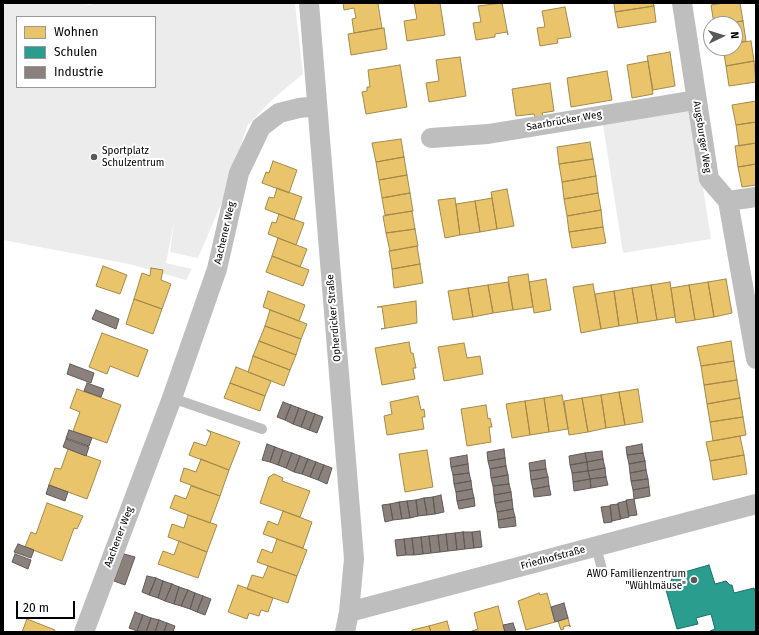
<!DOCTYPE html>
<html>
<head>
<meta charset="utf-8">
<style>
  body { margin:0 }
  #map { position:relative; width:759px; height:635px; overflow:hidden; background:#fff; font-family:"Fira Sans",sans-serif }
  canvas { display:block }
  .frame { position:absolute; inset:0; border:4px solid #000; pointer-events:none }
  .legend { position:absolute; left:16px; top:16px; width:140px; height:72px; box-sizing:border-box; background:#fff; border:1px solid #999; margin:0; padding:5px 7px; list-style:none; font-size:12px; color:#000 }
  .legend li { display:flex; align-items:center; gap:8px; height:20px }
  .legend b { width:20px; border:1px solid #999 }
  .north { position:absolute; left:703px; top:16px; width:40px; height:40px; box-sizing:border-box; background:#fff; border:1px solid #999; border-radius:50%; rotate:86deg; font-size:11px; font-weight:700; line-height:16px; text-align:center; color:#000 }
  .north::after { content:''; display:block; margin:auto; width:14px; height:18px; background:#595959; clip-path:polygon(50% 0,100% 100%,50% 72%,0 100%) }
  .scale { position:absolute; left:16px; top:601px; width:59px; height:18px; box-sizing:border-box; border:2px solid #000; border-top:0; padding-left:5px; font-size:12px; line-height:14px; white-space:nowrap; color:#000; -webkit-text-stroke:3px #fff; paint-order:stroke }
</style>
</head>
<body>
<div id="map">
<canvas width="759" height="635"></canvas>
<div class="frame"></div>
<ul class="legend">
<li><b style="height:11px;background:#e9c46a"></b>Wohnen</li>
<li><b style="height:11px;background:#2a9d8f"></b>Schulen</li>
<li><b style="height:11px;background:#8a817c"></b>Industrie</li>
</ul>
<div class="north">N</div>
<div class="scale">20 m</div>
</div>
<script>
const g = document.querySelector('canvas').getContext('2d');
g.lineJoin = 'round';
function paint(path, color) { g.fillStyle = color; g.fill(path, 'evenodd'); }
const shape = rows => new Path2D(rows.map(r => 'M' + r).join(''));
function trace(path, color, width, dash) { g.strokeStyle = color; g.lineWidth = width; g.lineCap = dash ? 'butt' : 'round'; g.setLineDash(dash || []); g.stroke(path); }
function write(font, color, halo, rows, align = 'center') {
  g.font = font + ' "Fira Sans",sans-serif'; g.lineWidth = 4; g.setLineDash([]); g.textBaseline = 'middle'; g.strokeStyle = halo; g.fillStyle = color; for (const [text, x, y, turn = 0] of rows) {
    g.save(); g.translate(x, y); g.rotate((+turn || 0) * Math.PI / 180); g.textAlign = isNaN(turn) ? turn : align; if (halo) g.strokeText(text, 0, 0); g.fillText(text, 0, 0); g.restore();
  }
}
paint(shape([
  [3,3,71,3,91,5,93,3,295,3,303,74,274,98,247,126,225,195,198,258,170,252,174,222,166,263,192,269,186,280,129,264,3,240],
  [17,17,155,17,155,87,17,87],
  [691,111,711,239,623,253,603,125]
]), '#ececec');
const homes = shape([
  [343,3,380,3,378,4,382,28,354,33,352,19,356,18,354,8,344,10,343,3],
  [414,3,440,3,445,35,407,41,404,21,417,19,414,3],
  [502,3,508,35,507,32,495,34,495,37,476,40,473,23,481,22,478,6,502,3],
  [614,3,653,3,654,6,615,12,614,3],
  [723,3,740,3,743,21,714,24,711,5,723,3],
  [654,6,656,22,618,28,615,12,654,6],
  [565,7,571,37,557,39,558,43,540,46,537,28,545,27,542,11,565,7],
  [743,21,746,41,735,43,735,24,724,24,743,21],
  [384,28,387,49,351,55,348,34,384,28],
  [751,41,754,61,726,66,723,48,735,48,735,43,751,41],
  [670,52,675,86,653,90,647,56,670,52],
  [460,57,466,96,429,102,426,83,439,81,436,60,460,57],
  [648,61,653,94,632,98,627,65,648,61],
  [754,61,756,82,729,86,726,66,754,61],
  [400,65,407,107,366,114,362,92,367,91,367,87,370,87,368,70,400,65],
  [607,71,612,100,571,107,567,78,607,71],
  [550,83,554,111,542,113,543,116,535,117,534,114,516,116,512,89,550,83],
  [756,101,756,122,736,125,732,105,756,101],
  [756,122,756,143,739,146,736,125,756,122],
  [401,139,404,157,376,162,372,143,401,139],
  [590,142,593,159,559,164,557,147,590,142],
  [756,143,756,164,738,167,735,146,756,143],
  [404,157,407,175,379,180,376,162,404,157],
  [593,159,596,176,562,182,559,164,593,159],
  [273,161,297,170,289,193,262,183,266,172,269,173,273,161],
  [756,164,756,185,742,187,738,167,756,164],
  [407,175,410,193,382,198,379,180,407,175],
  [596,176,598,193,564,199,562,182,596,176],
  [277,188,302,197,294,220,265,209,269,197,274,198,277,188],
  [507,189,514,226,497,229,491,192,507,189],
  [410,193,413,211,385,215,382,198,410,193],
  [598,193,601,210,567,216,564,199,598,193],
  [455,198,460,235,445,238,438,200,455,198],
  [492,198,497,229,480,232,475,201,492,198],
  [475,201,480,232,460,235,456,204,475,201],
  [601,210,603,227,569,232,567,216,601,210],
  [412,211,415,229,386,233,383,216,412,211],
  [279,214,304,223,296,245,268,234,272,222,276,223,279,214],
  [603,227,606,243,572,248,569,232,603,227],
  [415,229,418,246,390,251,386,233,415,229],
  [278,238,307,249,300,267,272,256,278,238],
  [417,246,420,264,392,269,389,251,417,246],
  [272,256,309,270,303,286,266,272,272,256],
  [420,264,423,283,394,288,392,269,420,264],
  [103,266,127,275,120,294,96,286,103,266],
  [151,268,163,270,161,280,171,284,162,309,134,299,142,273,150,276,151,268],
  [528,274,533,307,513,310,508,277,528,274],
  [546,279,551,310,534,313,529,282,546,279],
  [726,279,732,313,714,317,708,282,726,279],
  [508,282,513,310,493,313,488,285,508,282],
  [670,282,675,317,657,320,651,285,670,282],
  [708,282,714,317,695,320,689,285,708,282],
  [593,284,601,329,581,333,573,287,593,284],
  [488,285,493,313,473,317,468,288,488,285],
  [651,285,657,320,638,323,632,288,651,285],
  [689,285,695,320,676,323,671,288,689,285],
  [468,288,473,317,453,320,448,291,468,288],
  [632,288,638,323,619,326,614,291,632,288],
  [268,291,305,305,299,321,263,307,268,291],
  [614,291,619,326,601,329,595,294,614,291],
  [134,299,162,309,153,334,126,324,134,299],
  [416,301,417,323,381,329,385,328,382,307,377,307,416,301],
  [270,310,307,324,301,339,265,326,270,310],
  [265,326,301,339,296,355,259,341,265,326],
  [102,333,148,350,138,377,110,366,107,374,89,367,102,333],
  [259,341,296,355,290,370,253,356,259,341],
  [731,341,734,361,701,366,697,347,731,341],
  [409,342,411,353,413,353,416,368,413,368,415,379,382,385,375,348,409,342],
  [464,343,467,358,480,356,483,374,444,381,438,347,464,343],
  [253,356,290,370,284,386,248,372,253,356],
  [734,361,737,380,704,385,701,366,734,361],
  [236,367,271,381,265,396,230,383,236,367],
  [737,380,740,398,707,404,704,385,737,380],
  [230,383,265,396,260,411,224,398,230,383],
  [77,389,121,405,107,443,73,431,80,412,70,408,77,389],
  [638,389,643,422,625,425,619,392,638,389],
  [619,392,625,425,606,428,601,395,619,392],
  [562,395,568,429,549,432,544,398,562,395],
  [601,395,606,428,588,432,582,398,601,395],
  [418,396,421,410,424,409,425,417,422,417,424,429,387,435,384,416,392,414,390,402,418,396],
  [544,398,549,432,530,435,525,401,544,398],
  [582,398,588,432,569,435,564,401,582,398],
  [740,398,743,417,710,422,707,404,740,398],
  [525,401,530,435,512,438,506,404,525,401],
  [486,405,488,419,490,418,492,427,489,427,491,442,467,446,461,409,486,405],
  [743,417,746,435,713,441,710,422,743,417],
  [207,430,240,442,229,470,189,455,194,442,206,446,211,433,207,430],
  [740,436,744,455,710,461,706,442,740,436],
  [68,449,101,461,87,499,49,485,55,468,61,469,68,449],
  [427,450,433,487,405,492,399,454,427,450],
  [744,455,747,474,713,480,710,461,744,455],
  [201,459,229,470,220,496,180,481,184,468,196,472,201,459],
  [274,474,283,478,282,481,310,491,300,517,260,503,269,477,274,474],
  [191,486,220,496,210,523,170,508,175,495,186,499,191,486],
  [47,503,83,516,77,529,74,528,62,561,25,547,31,532,36,534,47,503],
  [283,511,312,522,303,548,263,534,268,521,278,525,283,511],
  [188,515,217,525,207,552,168,537,172,524,184,528,188,515],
  [277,539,307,550,297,576,257,562,262,549,272,553,277,539],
  [179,541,207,552,198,578,158,564,163,551,174,555,179,541],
  [268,566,297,576,288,603,247,589,252,575,263,578,268,566],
  [238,585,273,598,268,612,261,610,259,616,249,613,247,619,228,612,238,585],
  [539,593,540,595,547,593,555,622,526,630,518,601,539,593],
  [498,606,505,632,469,632,478,629,474,613,498,606],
  [568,618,570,627,570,625,563,627,564,629,561,630,558,621,568,618],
  [27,619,55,630,54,632,22,632,27,619],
  [447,621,450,632,431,632,429,626,447,621],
  [429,626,431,632,412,632,412,630,429,626]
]);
paint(homes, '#e9c46a');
trace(homes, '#a3894a', 1);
const schools = shape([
  [709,565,715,584,726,581,730,585,732,585,734,593,754,588,756,595,756,632,711,632,710,631,715,629,711,614,696,618,698,624,677,629,666,590,674,575,709,565]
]);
paint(schools, '#2a9d8f');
trace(schools, '#1d6e64', 1);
const industry = shape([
  [96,310,119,319,116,329,92,319,96,310],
  [70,364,94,373,91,383,67,374,70,364],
  [87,383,104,389,101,397,84,391,87,383],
  [283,402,291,405,285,420,277,417,283,402],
  [291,405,299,408,293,424,285,420,291,405],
  [299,408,307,411,301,427,293,424,299,408],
  [307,411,315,414,309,430,301,427,307,411],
  [315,414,323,417,317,433,309,430,315,414],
  [69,430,92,438,89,446,66,438,69,430],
  [66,439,89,447,86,456,63,447,66,439],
  [267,444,275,447,270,462,262,460,267,444],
  [642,444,643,453,627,455,626,447,642,444],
  [275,447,283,450,278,465,270,462,275,447],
  [504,449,505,458,488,461,487,452,504,449],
  [283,450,292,453,286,468,278,465,283,450],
  [602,451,603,459,587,462,585,453,602,451],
  [292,453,300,456,294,472,286,468,292,453],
  [585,453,587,462,570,465,569,456,585,453],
  [643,453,645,461,629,464,627,455,643,453],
  [467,455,468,464,451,467,450,458,467,455],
  [300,456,308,459,302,474,294,472,300,456],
  [505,458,506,466,490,469,488,461,505,458],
  [308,459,316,462,310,477,302,474,308,459],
  [603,459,605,468,588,471,587,462,603,459],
  [545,460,546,469,530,471,529,463,545,460],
  [645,461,646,470,630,473,629,464,645,461],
  [316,462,324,465,318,480,310,477,316,462],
  [587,462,588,471,572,473,570,465,587,462],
  [468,464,469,473,453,475,451,467,468,464],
  [324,465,332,468,327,484,318,480,324,465],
  [506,466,508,475,491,478,490,469,506,466],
  [605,468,606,477,590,479,588,471,605,468],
  [546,469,548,477,531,480,530,471,546,469],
  [646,470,648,479,631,481,630,473,646,470],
  [588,471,590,479,573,482,572,473,588,471],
  [469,473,471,481,454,484,453,475,469,473],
  [508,475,509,484,493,486,491,478,508,475],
  [548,477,549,486,533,489,531,480,548,477],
  [606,477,608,485,591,488,590,479,606,477],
  [590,479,591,488,574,491,573,482,590,479],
  [648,479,649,487,633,490,631,481,648,479],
  [471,481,472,489,456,492,454,484,471,481],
  [509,484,511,492,494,495,493,486,509,484],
  [49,485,68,492,65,501,46,494,49,485],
  [549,486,551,495,534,497,533,489,549,486],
  [649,487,650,496,634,499,633,490,649,487],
  [472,489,474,498,457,501,456,492,472,489],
  [511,492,512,500,495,503,494,495,511,492],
  [441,495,444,512,435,514,433,497,441,495],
  [433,497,435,514,427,515,424,498,433,497],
  [424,498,427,515,418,516,416,500,424,498],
  [474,498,475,506,459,509,457,501,474,498],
  [634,499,637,515,629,516,626,500,634,499],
  [416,500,418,516,410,518,407,501,416,500],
  [512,500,513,509,497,512,495,503,512,500],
  [407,501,410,518,402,519,399,502,407,501],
  [626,501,629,517,620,519,618,503,626,501],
  [399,502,402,519,393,520,390,504,399,502],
  [390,504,393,520,385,522,382,505,390,504],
  [618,504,621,519,612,521,610,505,618,504],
  [610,506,612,522,604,523,601,507,610,506],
  [513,509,515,517,498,520,497,512,513,509],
  [515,517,516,526,499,528,498,520,515,517],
  [480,531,482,547,474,548,472,532,480,531],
  [463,532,472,532,474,548,465,549,463,532],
  [463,532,465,549,457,550,455,533,463,532],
  [455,533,457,550,448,551,446,534,455,533],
  [446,534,448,551,440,552,438,535,446,534],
  [438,535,440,552,431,553,429,536,438,535],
  [429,536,431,553,423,554,421,537,429,536],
  [421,537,423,554,414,555,412,538,421,537],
  [412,538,414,555,406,555,404,539,412,538],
  [404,539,406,555,397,556,395,540,404,539],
  [18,544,34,550,31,558,14,552,18,544],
  [15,554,31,560,28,569,12,562,15,554],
  [124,554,135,557,125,585,114,581,124,554],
  [147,576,156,578,149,595,142,592,147,576],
  [156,578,163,581,158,598,149,595,156,578],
  [163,581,172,584,165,601,158,598,163,581],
  [172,584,179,587,174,604,165,601,172,584],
  [179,587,188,590,181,606,174,604,179,587],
  [188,590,195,593,190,609,181,606,188,590],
  [195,593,203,596,197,612,190,609,195,593],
  [203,596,211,599,205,615,197,612,203,596],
  [564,603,568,618,555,622,551,607,564,603],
  [135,612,143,615,137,631,129,628,135,612],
  [143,615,151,618,146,632,137,631,143,615],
  [151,618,159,620,155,632,146,632,151,618],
  [159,620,167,623,164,632,155,632,159,620],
  [167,623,175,626,173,632,164,632,167,623],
  [513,623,516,632,505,632,503,625,513,623]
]);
paint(industry, '#8a817c');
trace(industry, '#615a57', 1);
trace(shape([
  [172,398,262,429],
  [596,547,603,573]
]), '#bebebe', 10);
trace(shape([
  [309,3,354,559,349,612,345,632],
  [682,3,709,179,728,201,756,359],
  [431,138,488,134,696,100],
  [728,201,756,197],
  [349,612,756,504],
  [84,632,172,398,217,269,239,173,261,127,279,113,299,108,317,106]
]), '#bebebe', 20);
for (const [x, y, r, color] of [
  [94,157,4,"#595959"],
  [694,580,4,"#595959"]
]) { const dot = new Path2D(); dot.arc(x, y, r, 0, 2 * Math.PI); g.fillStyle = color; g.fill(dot); trace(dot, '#fff', 1.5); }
write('10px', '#000', '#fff', [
  ["Saarbrücker Weg",564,121,-10],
  ["Augsburger Weg",702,137,81],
  ["Aachener Weg",225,233,-77],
  ["Opherdicker Straße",334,318,-95],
  ["Aachener Weg",119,537,-69],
  ["Friedhofstraße",553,558,-15]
]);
write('10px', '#000', '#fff', [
  ["Sportplatz",102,151],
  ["Schulzentrum",102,163],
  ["AWO Familienzentrum",686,574,"right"],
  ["\"Wühlmäuse\"",686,586,"right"]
], 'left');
</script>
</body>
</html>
